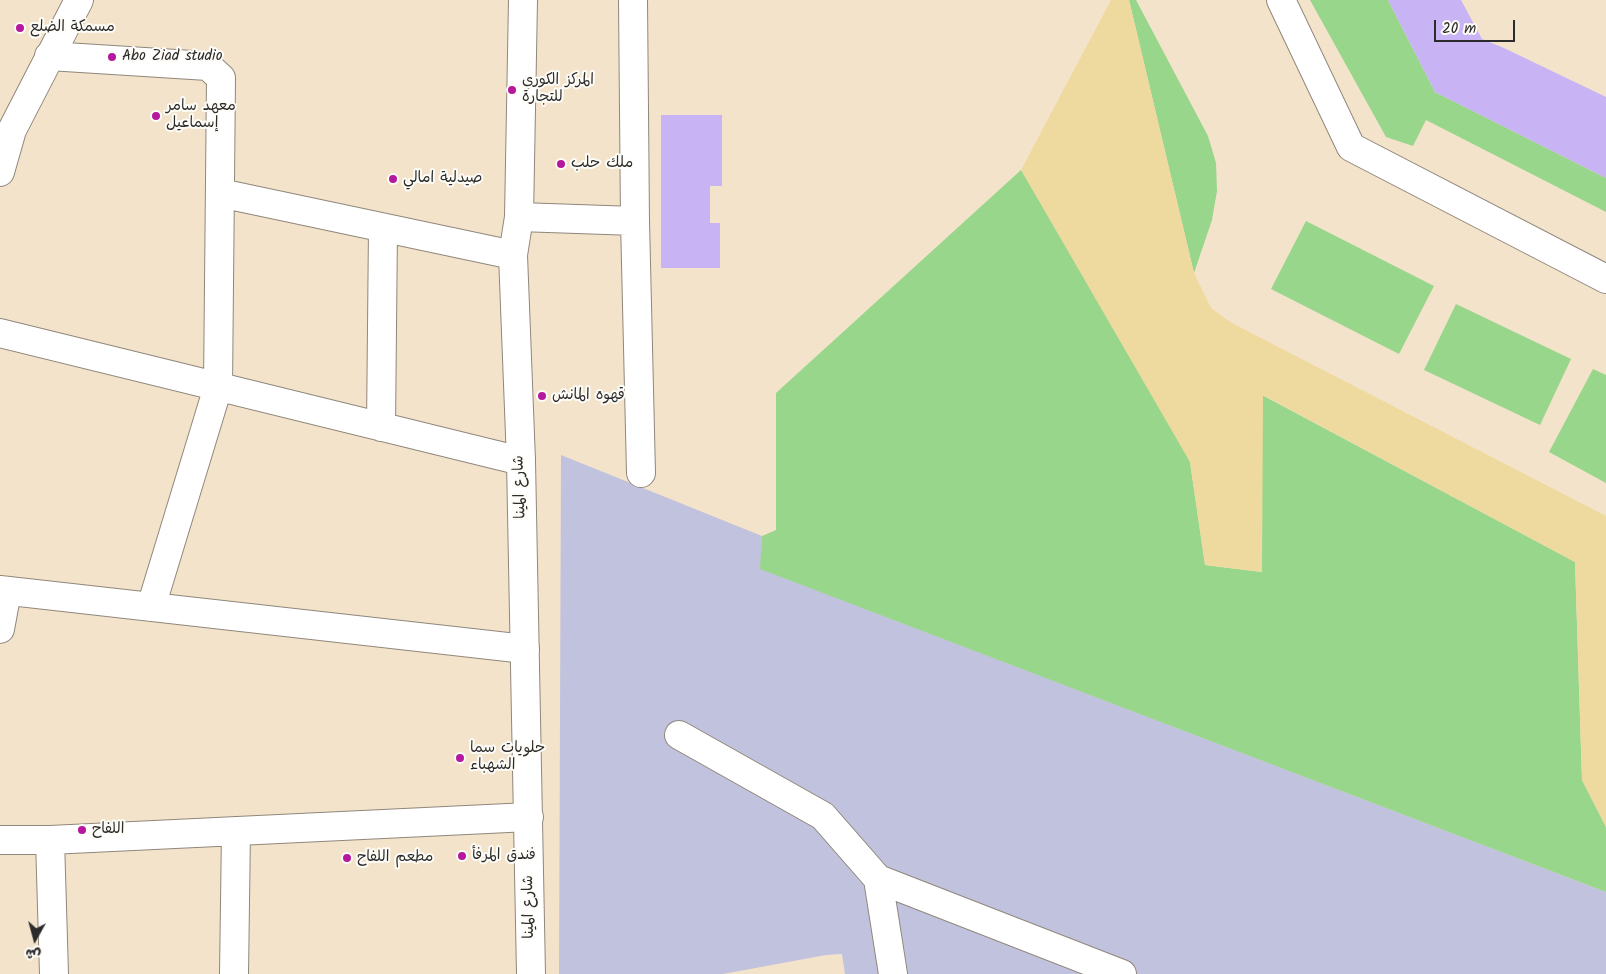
<!DOCTYPE html>
<html>
<head>
<meta charset="utf-8">
<style>
  body { margin:0 }
  #map { position:relative; width:1606px; height:974px; overflow:hidden; background:#f4e3cb; font-family:Kalam,"Playpen Sans Arabic",sans-serif }
  canvas { display:block }
  .north { position:absolute; left:10px; top:914px; width:50px; height:50px; -webkit-text-stroke:4px #fdfcf7; paint-order:stroke; rotate:187deg; font-size:14px; font-weight:700; line-height:20px; text-align:center; color:#2b2b2b }
  .north::after { content:''; display:block; margin:auto; width:18px; height:22px; background:#2b2b2b; clip-path:polygon(50% 0,100% 100%,50% 72%,0 100%) }
  .scale { position:absolute; left:1434px; top:20px; width:81px; height:22px; box-sizing:border-box; border:2px solid #2b2b2b; border-top:0; padding-left:6px; font-size:15px; line-height:18px; white-space:nowrap; color:#2b2b2b; -webkit-text-stroke:4px #fdfcf7; paint-order:stroke }
</style>
</head>
<body>
<div id="map">
<canvas width="1606" height="974"></canvas>
<div class="north">ش</div>
<div class="scale">20 m</div>
</div>
<script>
const g = document.querySelector('canvas').getContext('2d');
g.lineJoin = 'round';
function paint(path, color) { g.fillStyle = color; g.fill(path, 'evenodd'); }
const shape = rows => new Path2D(rows.map(r => 'M' + r).join(''));
function trace(path, color, width, dash) { g.strokeStyle = color; g.lineWidth = width; g.lineCap = dash ? 'butt' : 'round'; g.setLineDash(dash || []); g.stroke(path); }
function write(font, color, halo, rows, align = 'center') {
  g.font = font + ' Kalam,"Playpen Sans Arabic",sans-serif'; g.lineWidth = 4; g.setLineDash([]); g.textBaseline = 'middle'; g.strokeStyle = halo; g.fillStyle = color; for (const [text, x, y, turn = 0] of rows) {
    g.save(); g.translate(x, y); g.rotate((+turn || 0) * Math.PI / 180); g.textAlign = isNaN(turn) ? turn : align; if (halo) g.strokeText(text, 0, 0); g.fillText(text, 0, 0); g.restore();
  }
}
paint(shape([
  [561,455,762,536,761,569,1606,892,1606,974,845,974,842,954,826,955,723,974,559,974]
]), '#c1c2dd');
paint(shape([
  [1129,0,1136,0,1208,136,1216,163,1217,191,1212,220,1194,273],
  [1310,0,1388,0,1435,92,1606,178,1606,212,1426,120,1413,146,1386,137],
  [1021,170,1145,364,1190,462,1205,565,1262,572,1262,395,1575,562,1582,780,1606,827,1606,892,760,569,762,536,776,530,776,393],
  [1306,221,1434,286,1399,354,1271,289],
  [1456,304,1571,359,1540,425,1424,370],
  [1593,369,1606,375,1606,483,1549,452]
]), '#98d68c');
paint(shape([
  [1111,0,1129,0,1194,273,1211,308,1230,322,1606,516,1606,827,1582,780,1575,562,1263,395,1262,572,1205,565,1190,462,1021,170]
]), '#eeda9e');
paint(shape([
  [1388,0,1461,0,1482,39,1504,48,1606,97,1606,178,1435,92],
  [661,115,722,115,722,186,710,186,710,223,720,223,720,268,661,268]
]), '#c8b4f4');
const street = shape([
  [633,0,635,221,641,473],
  [1281,0,1351,147,1606,279],
  [49,56,208,66,221,78,218,387,151,607],
  [220,193,513,255],
  [519,217,635,221],
  [0,333,521,461],
  [381,427,383,228],
  [0,590,525,649],
  [0,629,7,591],
  [679,735,823,816,878,879,893,974],
  [0,840,50,840,529,817],
  [50,840,54,974],
  [878,879,1122,974],
  [234,974,236,831]
]);
const secondary = shape([
  [523,0,519,217,513,255,521,461,531,974],
  [0,172,12,130,79,0]
]);
trace(street, '#90877b', 30);
trace(secondary, '#90877b', 30);
trace(street, '#fff', 28);
trace(secondary, '#fff', 28);
for (const [x, y, r, color] of [
  [20,28,5,"#b5179e"],
  [112,57,5,"#b5179e"],
  [512,90,5,"#b5179e"],
  [156,116,5,"#b5179e"],
  [561,164,5,"#b5179e"],
  [393,179,5,"#b5179e"],
  [542,396,5,"#b5179e"],
  [460,758,5,"#b5179e"],
  [82,830,5,"#b5179e"],
  [462,856,5,"#b5179e"],
  [347,858,5,"#b5179e"]
]) { const dot = new Path2D(); dot.arc(x, y, r, 0, 2 * Math.PI); g.fillStyle = color; g.fill(dot); trace(dot, '#fdfcf7', 2); }
write('15px', '#2b2b2b', '#fdfcf7', [
  ["مسمكة الضلع",30,28],
  ["Abo Ziad studio",122,57],
  ["المركز الكوري",522,81],
  ["للتجارة",522,98],
  ["معهد سامر",166,107],
  ["إسماعيل",166,124],
  ["ملك حلب",571,164],
  ["صيدلية امالي",403,179],
  ["قهوه المانش",552,396],
  ["حلويات سما",470,749],
  ["الشهباء",470,766],
  ["اللفاح",92,830],
  ["فندق المرفأ",472,856],
  ["مطعم اللفاح",357,858]
], 'left');
write('15px', '#2b2b2b', '#fdfcf7', [
  ["شارع المينا",521,487,-92],
  ["شارع المينا",530,907,-91]
]);
</script>
</body>
</html>
